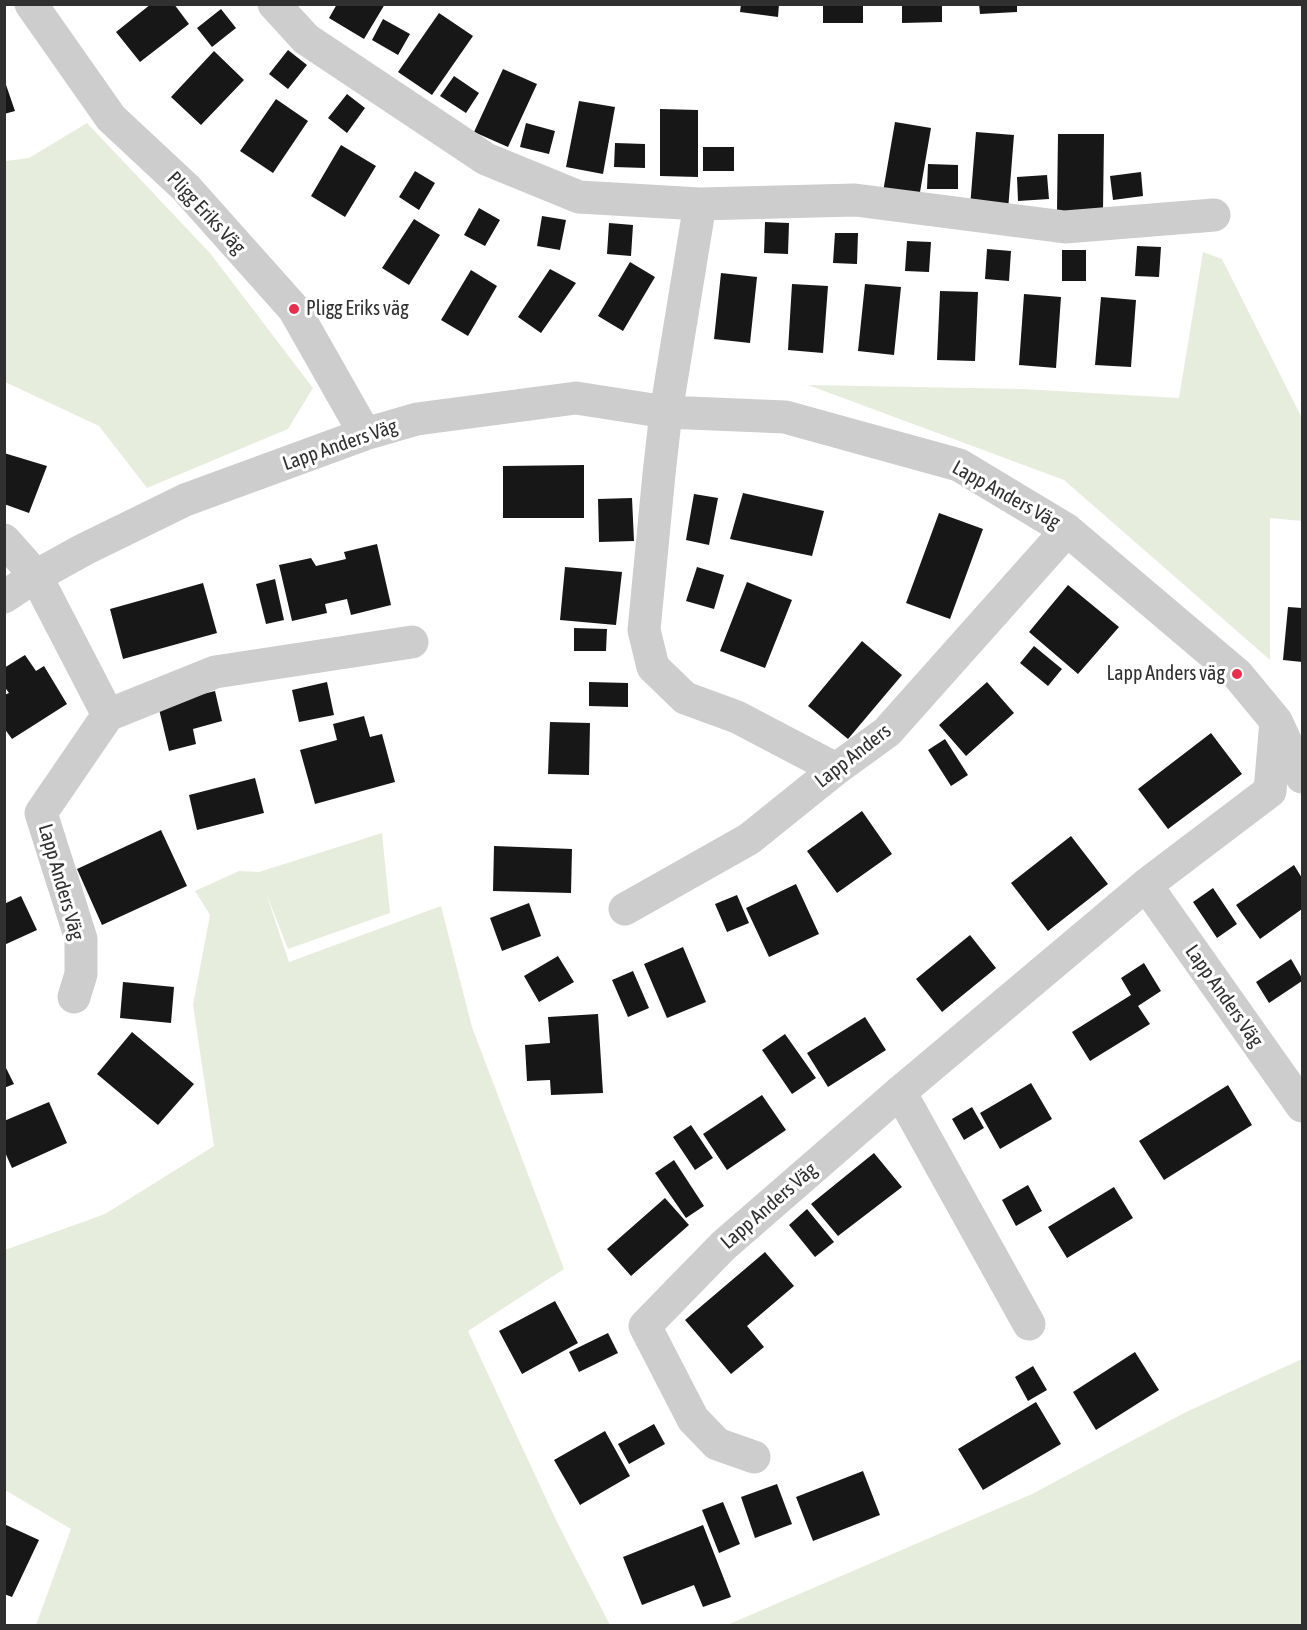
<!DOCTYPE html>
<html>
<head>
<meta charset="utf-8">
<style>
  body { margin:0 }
  #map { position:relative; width:1307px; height:1630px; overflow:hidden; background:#fff; font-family:"Asap Condensed",sans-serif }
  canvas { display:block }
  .frame { position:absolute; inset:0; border:6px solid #303030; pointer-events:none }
</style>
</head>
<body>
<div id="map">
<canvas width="1307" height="1630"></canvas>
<div class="frame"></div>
</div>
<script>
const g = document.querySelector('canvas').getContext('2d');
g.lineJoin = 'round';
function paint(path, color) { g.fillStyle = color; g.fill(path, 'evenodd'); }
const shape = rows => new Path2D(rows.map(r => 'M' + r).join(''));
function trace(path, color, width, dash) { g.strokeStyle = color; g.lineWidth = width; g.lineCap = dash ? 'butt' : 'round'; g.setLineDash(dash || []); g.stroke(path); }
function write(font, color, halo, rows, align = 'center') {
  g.font = font + ' "Asap Condensed",sans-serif'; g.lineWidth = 6; g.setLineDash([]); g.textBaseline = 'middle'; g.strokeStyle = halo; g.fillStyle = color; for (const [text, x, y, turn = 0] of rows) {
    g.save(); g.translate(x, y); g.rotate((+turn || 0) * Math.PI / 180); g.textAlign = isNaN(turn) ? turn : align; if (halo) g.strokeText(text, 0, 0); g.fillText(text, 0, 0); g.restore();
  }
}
paint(shape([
  [87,123,210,253,313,388,288,429,147,488,99,426,5,382,5,161,29,158],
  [1203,252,1222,259,1302,418,1302,521,1270,518,1270,660,1064,480,808,385,1023,389,1179,398],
  [382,833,390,913,288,949,266,893,289,962,441,906,472,1027,564,1269,468,1331,557,1522,610,1625,36,1625,71,1529,5,1490,5,1250,105,1214,214,1146,193,1005,210,915,195,891,239,871,259,872],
  [1302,1359,1302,1625,727,1625,1032,1494,1186,1412]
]), '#e7eddd');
paint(shape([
  [151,4,174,4,189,24,140,62,116,32],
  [337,4,385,4,364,39,329,18],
  [741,4,779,4,778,17,740,12],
  [902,4,942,4,942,22,902,23],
  [979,4,1017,4,1017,12,980,14],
  [823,5,863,5,863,23,823,23],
  [221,9,236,28,212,47,197,28],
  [439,13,473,36,432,95,398,72],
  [383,19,410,34,398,55,372,40],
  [288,50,307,65,288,89,269,74],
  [214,51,244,80,201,125,171,97],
  [503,69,537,84,508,147,474,132],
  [454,76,479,93,466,113,440,96],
  [4,79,15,111,4,114],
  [347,94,365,108,347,133,328,118],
  [276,99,308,121,273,173,240,151],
  [579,101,615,107,603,174,566,167],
  [660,109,698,110,698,177,660,176],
  [895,122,931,128,919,198,883,192],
  [526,123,555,131,549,154,520,147],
  [976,132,1014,135,1008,210,970,207],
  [1058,134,1104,134,1103,211,1057,211],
  [615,143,645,144,645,168,614,167],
  [341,145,376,166,345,217,311,196],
  [703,147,734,147,734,171,703,171],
  [928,164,958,165,958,189,927,189],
  [415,171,435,183,419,210,399,197],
  [1141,172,1143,196,1113,200,1110,176],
  [1047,175,1049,199,1018,201,1017,177],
  [479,208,500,220,485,246,464,235],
  [542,216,566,220,560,250,537,246],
  [414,219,440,235,409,285,382,268],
  [765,222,789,223,788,254,764,253],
  [609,223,633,225,631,256,607,254],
  [835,233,858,233,857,264,833,263],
  [907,241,931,242,929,272,905,271],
  [1137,246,1161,247,1159,277,1135,276],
  [987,249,1011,251,1009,281,985,279],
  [1062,250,1086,250,1086,281,1062,281],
  [630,262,655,277,623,331,598,316],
  [550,269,576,283,541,333,518,317],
  [471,270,497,286,468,336,441,320],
  [721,273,757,277,750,343,714,339],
  [792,284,828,286,823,353,788,350],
  [865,284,901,287,894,355,858,351],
  [940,291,978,292,975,361,937,360],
  [1024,294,1061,297,1056,368,1019,365],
  [1101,297,1136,300,1131,367,1095,365],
  [4,453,47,466,29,513,4,504],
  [584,465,584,518,503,518,503,466],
  [743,493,824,511,812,556,730,539],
  [694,494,718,498,709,545,686,540],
  [632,498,634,541,599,542,598,499],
  [939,513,983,529,950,619,906,603],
  [377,544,391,605,351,615,347,599,325,604,327,613,292,621,279,565,311,558,316,566,346,559,344,552],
  [565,567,622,572,616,625,560,620],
  [697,567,724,575,714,609,686,601],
  [275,579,284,620,266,624,256,584],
  [747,582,792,600,765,668,720,651],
  [203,583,217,633,123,659,110,609],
  [1068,585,1119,627,1078,674,1029,632],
  [1288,607,1302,608,1302,662,1283,660],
  [574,628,607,629,606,651,574,651],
  [862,641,902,675,848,739,808,706],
  [1034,646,1062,669,1048,686,1020,663],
  [25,655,36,671,44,666,67,704,12,739,4,728,4,695,9,693,4,686,4,668],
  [327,682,334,715,299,722,292,690],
  [589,682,628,683,628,707,589,706],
  [987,682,1014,713,966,756,939,725],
  [215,691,222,721,193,729,196,744,169,751,158,705],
  [364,716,370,737,382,734,395,782,315,804,300,750,337,740,333,724],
  [550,722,590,723,589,775,548,774],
  [1211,733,1242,774,1168,829,1138,789],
  [945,739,968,775,951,786,928,750],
  [255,778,264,813,197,830,189,795],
  [862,811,892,854,837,893,807,851],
  [161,830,187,886,102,925,77,869],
  [1071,836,1108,884,1048,931,1011,883],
  [494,846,572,849,571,893,493,891],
  [1294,865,1302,878,1302,909,1260,939,1236,905],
  [796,884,819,934,769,957,746,908],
  [1213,888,1237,924,1217,938,1193,902],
  [737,895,749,923,727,932,715,904],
  [21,896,37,930,4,945,4,904],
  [529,903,541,936,502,951,490,918],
  [970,935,996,968,942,1012,916,979],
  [683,947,706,1002,667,1018,644,964],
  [558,956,574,982,539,1002,524,976],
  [1291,959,1302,978,1302,981,1269,1003,1256,982],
  [1144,963,1161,991,1138,1006,1150,1024,1090,1061,1072,1032,1131,995,1121,978],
  [633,971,649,1008,628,1017,612,980],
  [123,982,174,987,171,1023,120,1018],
  [598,1014,603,1093,551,1095,550,1080,527,1081,525,1045,550,1043,548,1017],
  [865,1017,886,1050,828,1087,807,1053],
  [132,1032,194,1084,158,1125,97,1074],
  [785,1034,816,1078,792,1094,762,1050],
  [4,1064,14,1084,4,1088],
  [1031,1083,1052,1119,1000,1149,980,1113],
  [1228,1085,1252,1125,1164,1180,1139,1141],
  [762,1095,786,1130,727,1170,703,1134],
  [49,1102,67,1143,12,1168,4,1150,4,1121],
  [972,1107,984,1128,964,1140,952,1119],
  [691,1125,713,1158,695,1170,673,1137],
  [874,1153,902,1187,838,1236,811,1204],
  [674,1160,704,1206,686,1218,655,1173],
  [1028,1185,1042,1211,1016,1226,1002,1200],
  [1114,1187,1133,1218,1067,1258,1048,1227],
  [665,1198,689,1225,631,1276,607,1249],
  [807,1209,834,1242,815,1257,789,1225],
  [765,1252,794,1286,747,1326,764,1347,731,1374,685,1320],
  [555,1301,578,1343,522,1374,499,1331],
  [608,1333,618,1353,579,1372,569,1352],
  [1135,1352,1159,1390,1096,1430,1073,1392],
  [1033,1366,1047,1390,1028,1401,1015,1377],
  [1036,1402,1061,1444,983,1490,958,1449],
  [654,1424,665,1444,629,1464,618,1444],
  [605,1431,630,1476,580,1505,554,1460],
  [863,1471,880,1515,813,1541,796,1497],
  [777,1484,792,1524,755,1538,741,1497],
  [723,1502,740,1544,719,1553,702,1510],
  [4,1524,39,1540,12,1597,4,1594],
  [703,1525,731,1597,703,1607,694,1585,642,1605,623,1557]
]), '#171717');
trace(shape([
  [31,4,111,118,186,188,294,309,365,434],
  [274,4,306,39,486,159,579,197,700,204,666,412,659,474,644,630,653,667,685,698,737,717,836,769],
  [700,204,855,200,1065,227,1214,215],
  [4,540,36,576,108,715,41,813,81,939,81,974,74,997],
  [4,597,36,576,83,550,185,500,365,434,417,419,576,398,666,412,785,417,959,465,1067,530,1237,674,1276,721,1270,791,1146,885,900,1092,723,1246,645,1326,693,1419,717,1444,754,1457],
  [108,715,215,672,412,642],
  [1277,723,1302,777],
  [1146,885,1302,1106],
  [625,909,749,839,836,769,887,732,1067,530],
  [900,1092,1029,1324]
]), '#cdcdcd', 33);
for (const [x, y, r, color] of [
  [294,309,6,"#e92f4d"],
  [1237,674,6,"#e92f4d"]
]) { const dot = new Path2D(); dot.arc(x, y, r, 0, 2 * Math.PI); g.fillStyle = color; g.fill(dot); trace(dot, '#fff', 2); }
write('20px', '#303030', '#fff', [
  ["Pligg Eriks Väg",206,213,47],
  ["Lapp Anders Väg",340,445,-19],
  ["Lapp Anders Väg",1006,495,29],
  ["Lapp Anders",853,756,-38],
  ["Lapp Anders Väg",61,882,74],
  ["Lapp Anders Väg",1224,996,55],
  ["Lapp Anders Väg",769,1206,-41]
]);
write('20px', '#303030', '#fff', [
  ["Pligg Eriks väg",306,309],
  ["Lapp Anders väg",1225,674,"right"]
], 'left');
</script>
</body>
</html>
